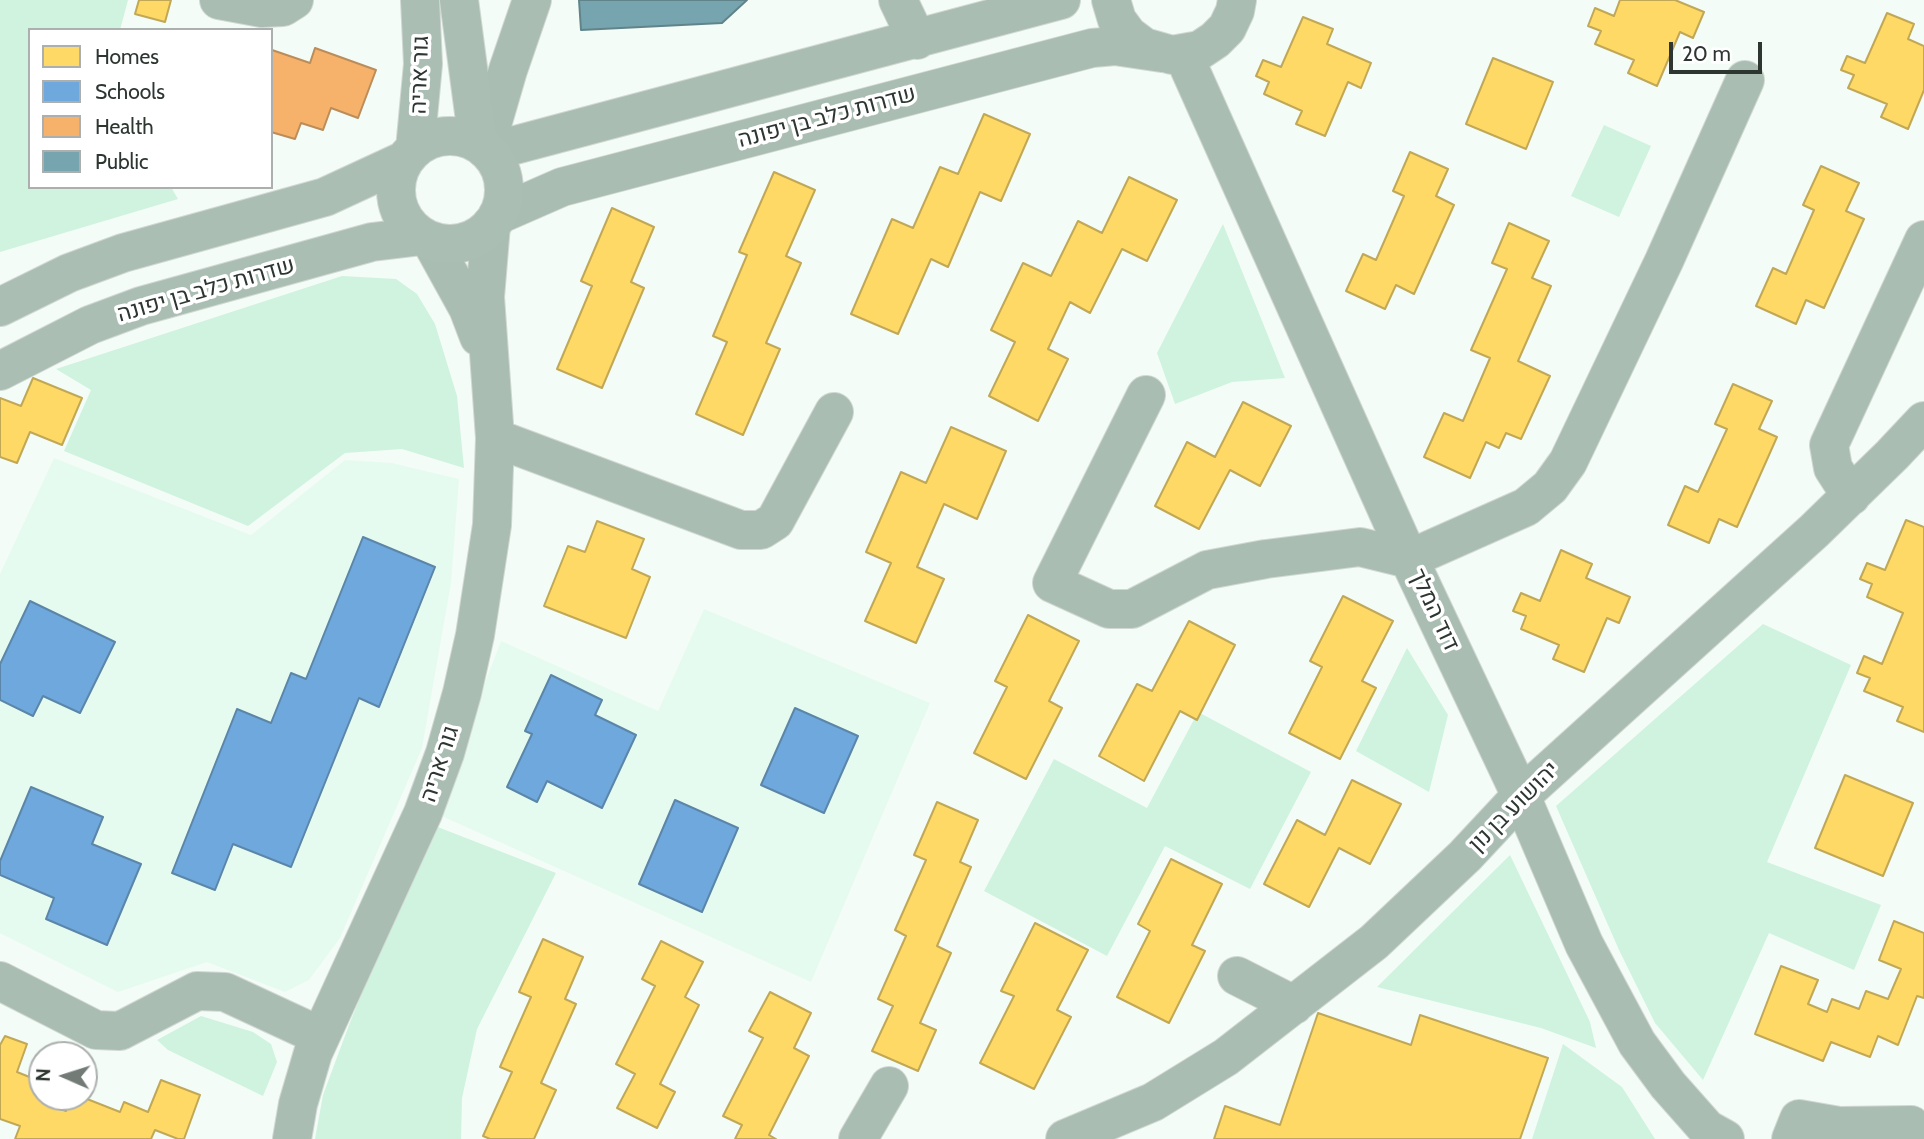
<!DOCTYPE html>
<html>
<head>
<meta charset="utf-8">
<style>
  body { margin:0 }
  #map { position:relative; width:1924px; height:1139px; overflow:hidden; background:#f4fcf7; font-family:Cabin,sans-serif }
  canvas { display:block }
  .legend { position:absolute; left:28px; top:28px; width:245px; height:161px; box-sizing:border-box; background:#fff; border:2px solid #abafad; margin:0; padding:9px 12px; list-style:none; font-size:21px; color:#2d3631 }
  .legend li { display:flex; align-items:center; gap:14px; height:35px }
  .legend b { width:35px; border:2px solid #abafad }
  .north { position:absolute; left:28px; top:1041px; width:70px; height:70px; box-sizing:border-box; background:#fff; border:2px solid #abafad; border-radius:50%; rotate:273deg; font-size:19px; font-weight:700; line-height:28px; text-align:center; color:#2d3631 }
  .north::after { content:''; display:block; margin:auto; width:24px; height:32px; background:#737b76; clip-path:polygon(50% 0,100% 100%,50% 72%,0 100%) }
  .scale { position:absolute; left:1669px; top:42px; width:93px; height:32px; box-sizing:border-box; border:4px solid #2d3631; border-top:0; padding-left:9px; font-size:21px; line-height:24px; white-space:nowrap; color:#2d3631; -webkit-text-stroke:5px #fff; paint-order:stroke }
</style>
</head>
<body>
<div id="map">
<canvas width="1924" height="1139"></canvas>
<ul class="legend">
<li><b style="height:19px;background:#ffd966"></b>Homes</li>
<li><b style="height:19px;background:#6fa8dc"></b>Schools</li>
<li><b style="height:19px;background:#f6b26b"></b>Health</li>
<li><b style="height:19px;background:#76a5af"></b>Public</li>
</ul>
<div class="north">N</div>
<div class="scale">20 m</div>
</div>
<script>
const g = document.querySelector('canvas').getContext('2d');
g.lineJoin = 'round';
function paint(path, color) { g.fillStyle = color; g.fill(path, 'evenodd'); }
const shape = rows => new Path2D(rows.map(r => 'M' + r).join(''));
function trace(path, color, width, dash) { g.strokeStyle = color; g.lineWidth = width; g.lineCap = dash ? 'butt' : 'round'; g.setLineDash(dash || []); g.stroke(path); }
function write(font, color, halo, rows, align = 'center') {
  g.font = font + ' Cabin,Heebo,sans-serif'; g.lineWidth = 7; g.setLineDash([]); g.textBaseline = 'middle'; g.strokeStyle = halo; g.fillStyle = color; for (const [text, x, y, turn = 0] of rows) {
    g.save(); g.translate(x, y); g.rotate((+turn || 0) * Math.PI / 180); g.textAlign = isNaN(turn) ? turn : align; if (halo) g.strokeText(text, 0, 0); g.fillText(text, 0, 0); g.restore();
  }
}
paint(shape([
  [54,458,251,535,345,460,392,463,459,479,451,583,422,748,340,938,309,980,285,992,207,962,118,992,0,933,0,574],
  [704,609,930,703,811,982,435,813,501,641,658,711]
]), '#e6fbef');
paint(shape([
  [0,0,128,0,120,30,30,30,30,187,171,187,178,199,0,252],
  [1604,125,1651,146,1619,217,1571,196],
  [1223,224,1285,378,1232,382,1175,404,1157,353],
  [342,276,396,279,417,294,435,324,457,396,464,468,402,449,345,453,248,526,64,451,91,390,56,369],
  [1763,624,1851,665,1767,862,1881,905,1854,970,1769,933,1703,1080,1655,1023,1619,950,1556,806],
  [1407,648,1448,715,1429,792,1356,751],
  [1198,712,1311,772,1250,889,1165,846,1107,956,984,891,1054,759,1147,808],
  [430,824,556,873,477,1029,462,1098,461,1139,315,1139,323,1095,349,1025],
  [1510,855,1590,1022,1596,1048,1541,1028,1377,987],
  [201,1016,253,1032,271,1044,277,1062,263,1096,168,1050,157,1040],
  [1563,1044,1622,1087,1655,1139,1532,1139]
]), '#cff3df');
const homes = shape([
  [139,0,171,0,165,22,135,14,139,0],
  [1620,0,1675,0,1704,12,1693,38,1680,32,1657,86,1628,73,1634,60,1595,44,1601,31,1588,26,1595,8,1614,16,1620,0],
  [1887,13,1914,24,1908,39,1924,46,1924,90,1908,129,1881,117,1887,104,1848,88,1854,75,1841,70,1847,56,1865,63,1887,13],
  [1303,17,1333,29,1327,44,1371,63,1361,88,1348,82,1325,136,1296,124,1302,111,1264,94,1269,82,1256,76,1263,60,1281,67,1303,17],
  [1493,58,1553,82,1526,149,1466,124,1493,58],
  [984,114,1030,134,1001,201,980,192,948,267,931,259,898,334,851,314,892,219,913,228,940,167,958,174,984,114],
  [1410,152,1448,169,1436,196,1454,205,1414,294,1396,285,1385,309,1346,291,1363,254,1376,260,1404,196,1393,191,1410,152],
  [1821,166,1859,183,1846,211,1864,219,1824,308,1806,300,1796,324,1756,306,1773,268,1786,274,1814,210,1803,205,1821,166],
  [774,172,815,190,786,256,801,263,766,343,780,349,743,435,696,414,727,342,713,336,747,255,739,252,774,172],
  [1129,177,1177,200,1147,261,1122,249,1090,313,1070,302,1048,349,1068,359,1038,421,989,396,1015,342,991,330,1023,263,1051,276,1078,221,1102,233,1129,177],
  [612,208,654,227,631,282,644,288,602,388,557,369,592,286,581,281,612,208],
  [1509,223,1549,241,1532,278,1551,286,1518,361,1550,376,1521,439,1506,433,1499,448,1486,442,1470,478,1424,457,1444,413,1463,421,1490,358,1471,350,1507,269,1492,263,1509,223],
  [33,378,82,398,62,445,30,432,17,463,0,457,0,398,21,406,33,378],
  [1733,384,1772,401,1759,429,1777,437,1737,527,1719,519,1709,543,1668,525,1685,486,1698,492,1727,429,1715,424,1733,384],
  [1243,402,1291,426,1260,486,1230,470,1199,529,1155,506,1187,442,1215,457,1243,402],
  [951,427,1006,451,977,519,944,504,917,567,944,579,916,643,865,621,891,563,866,552,901,472,926,483,951,427],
  [1906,520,1924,527,1924,732,1897,721,1903,707,1864,691,1870,678,1857,673,1864,656,1882,664,1903,613,1867,597,1872,584,1860,579,1867,563,1885,570,1906,520],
  [597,521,644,539,632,569,650,577,626,638,544,606,568,546,585,552,597,521],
  [1561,550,1592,564,1586,578,1630,597,1619,623,1607,618,1584,672,1553,659,1559,645,1521,629,1526,616,1513,611,1521,593,1540,601,1561,550],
  [1343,596,1393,621,1362,681,1376,688,1340,759,1289,733,1322,667,1310,661,1343,596],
  [1028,615,1079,641,1049,701,1062,708,1026,779,974,753,1007,687,995,681,1028,615],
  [1189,621,1235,645,1197,720,1180,711,1144,781,1099,756,1137,684,1152,691,1189,621],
  [1845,775,1913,803,1883,876,1815,848,1845,775],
  [1352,780,1401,804,1370,864,1339,848,1309,907,1264,884,1297,820,1325,835,1352,780],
  [937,802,978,820,960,862,971,867,937,946,951,953,920,1023,936,1030,918,1071,872,1051,893,1006,878,999,906,936,895,930,926,860,914,855,937,802],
  [1171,859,1222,884,1192,945,1205,951,1169,1023,1117,997,1150,931,1138,924,1171,859],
  [1894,921,1924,933,1924,998,1917,996,1898,1045,1878,1036,1870,1057,1831,1042,1823,1061,1755,1034,1781,966,1818,980,1808,1004,1827,1012,1832,999,1859,1009,1866,991,1888,999,1901,969,1879,960,1894,921],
  [1035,923,1088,950,1057,1010,1071,1017,1034,1089,980,1063,1014,996,1001,991,1035,923],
  [543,939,583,957,565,999,576,1004,541,1083,556,1090,534,1139,490,1139,483,1136,512,1072,500,1067,531,997,519,992,543,939],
  [661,941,703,962,685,997,699,1005,660,1084,675,1092,657,1128,617,1108,635,1074,616,1064,655,986,642,979,661,941],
  [770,992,811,1013,794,1048,809,1056,769,1135,776,1139,735,1139,742,1125,723,1116,763,1038,749,1031,770,992],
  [1318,1013,1411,1045,1420,1015,1548,1058,1520,1139,1214,1139,1225,1106,1280,1125,1318,1013],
  [5,1036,27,1044,17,1072,42,1082,42,1097,48,1097,45,1104,66,1111,71,1097,82,1097,120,1112,124,1102,148,1112,161,1080,200,1095,184,1139,178,1139,155,1130,151,1139,15,1139,20,1126,0,1119,0,1045,5,1036]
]);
paint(homes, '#ffd966');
trace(homes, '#c0a856', 2);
const schools = shape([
  [363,537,435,567,379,707,359,698,291,867,233,844,215,890,172,873,237,709,271,723,291,673,306,679,363,537],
  [30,601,115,642,80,713,43,696,33,716,0,700,0,664,30,601],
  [551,675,602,700,595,715,636,735,602,808,547,781,537,802,507,787,532,734,525,731,551,675],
  [795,708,858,736,824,813,761,785,795,708],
  [31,787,103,817,92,844,141,864,107,945,46,919,54,898,0,875,0,861,31,787],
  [675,800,738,828,702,912,639,884,675,800]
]);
paint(schools, '#6fa8dc');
trace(schools, '#5b86a9', 2);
const health = shape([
  [315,48,376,70,358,118,331,108,323,130,301,123,295,139,271,132,272,50,310,63,315,48]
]);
paint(health, '#f6b26b');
trace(health, '#ba8d5a', 2);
const public = shape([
  [579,0,747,0,722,23,581,30,579,0]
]);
paint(public, '#76a5af');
trace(public, '#608489', 2);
const minor = shape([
  [219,0,262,8,283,7,294,0],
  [898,0,917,40],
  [1111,0,1117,20,1128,35,1144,47,1172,55,1200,50,1215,40,1227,28,1235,11,1237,0],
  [1183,54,1409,559,1521,796,1584,944,1637,1043,1668,1085,1707,1129,1725,1139],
  [485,149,508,70,532,0],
  [489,152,1061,0],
  [498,215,562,187,1092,48,1115,46,1162,53],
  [431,241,468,308,479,337],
  [1146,395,1052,583,1109,609,1132,609,1207,570,1266,559,1360,547,1409,559,1526,507,1550,487,1568,462,1664,261,1745,80],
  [495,438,741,530,761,530,775,521,834,412],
  [1851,496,1833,468,1829,445,1924,240],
  [1237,976,1294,1005],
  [0,981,96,1030,120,1031,197,991,225,992,320,1036],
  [292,1139,298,1104,313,1053,423,813,445,753,462,693,475,635,492,525,495,438,485,297,491,225],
  [858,1139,889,1086],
  [1065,1139,1153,1102,1226,1057,1374,942,1465,856,1521,796,1814,531,1892,455,1924,421],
  [1791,1139,1799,1119,1839,1126,1911,1125]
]);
const major = shape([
  [459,0,478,143],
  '396 190a54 54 0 1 1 108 0a54 54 0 1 1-108 0Z',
  [415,149,423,64,420,0],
  [0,307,69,273,123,253,325,197,405,160],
  [0,371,90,325,141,306,372,242,422,236]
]);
trace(minor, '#d1d8d3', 40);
trace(major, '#d1d8d3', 40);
trace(minor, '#a9bdb2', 38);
trace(major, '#aabeb4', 38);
write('23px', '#2d3631', '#fff', [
  ["גור אריה",420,75,-88],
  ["שדרות כלב בן יפונה",827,117,-15],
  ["שדרות כלב בן יפונה",206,290,-16],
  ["דוד המלך",1434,610,65],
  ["גור אריה",440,764,-72],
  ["יהושוע בן נון",1514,807,-45]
]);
</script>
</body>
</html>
